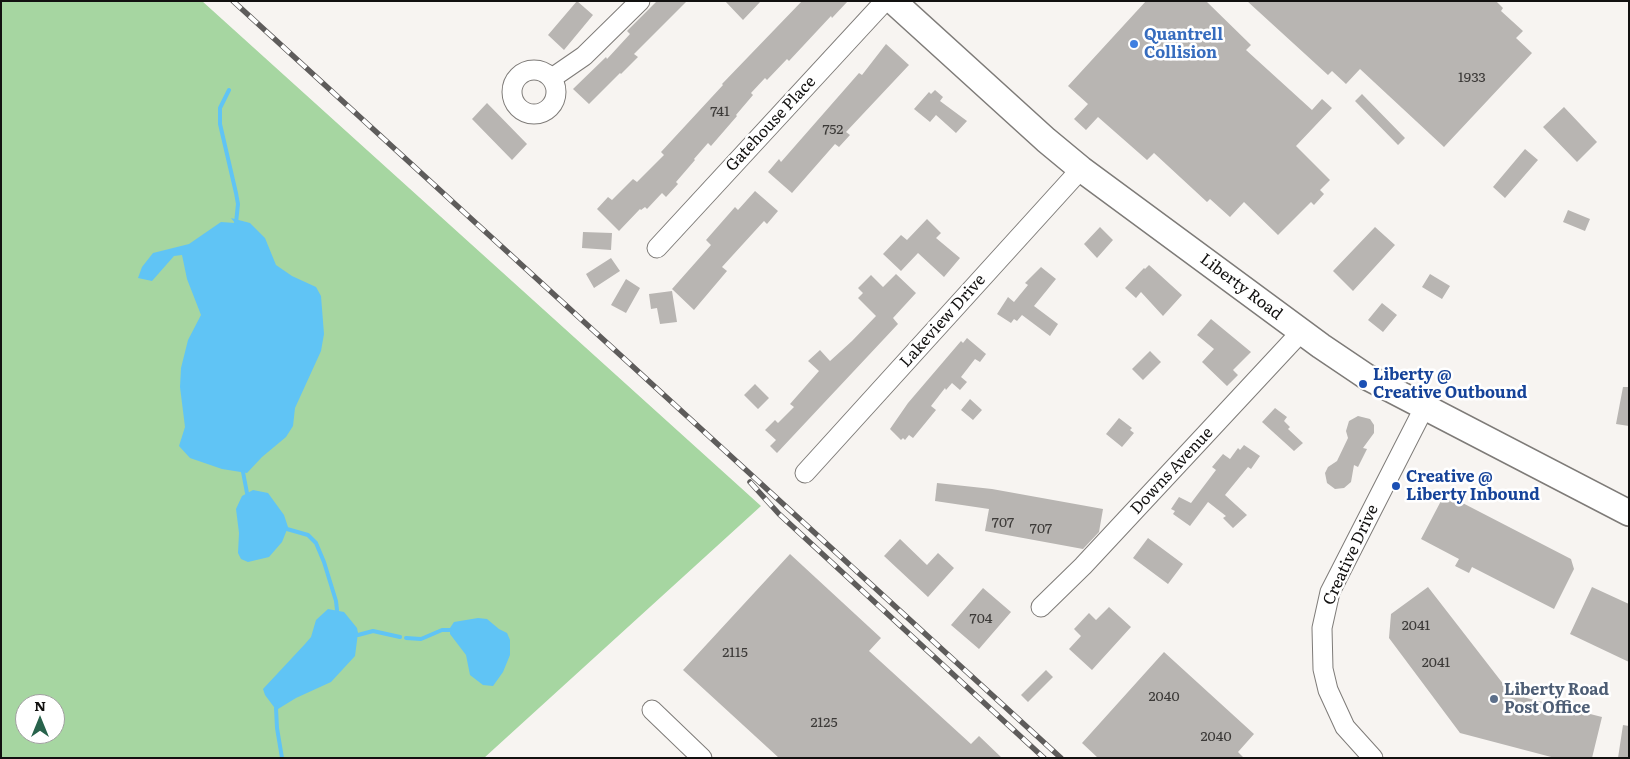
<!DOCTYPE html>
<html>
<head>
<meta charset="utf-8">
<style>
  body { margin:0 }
  #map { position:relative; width:1630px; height:759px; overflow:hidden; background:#f7f4f1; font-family:Literata,serif }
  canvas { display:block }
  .frame { position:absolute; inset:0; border:2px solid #121110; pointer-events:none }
  .north { position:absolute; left:15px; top:694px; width:50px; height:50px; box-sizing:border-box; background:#fff; border:1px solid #a0a09f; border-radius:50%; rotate:0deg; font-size:14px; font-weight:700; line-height:20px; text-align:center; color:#121110 }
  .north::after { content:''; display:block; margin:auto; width:18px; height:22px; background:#28634c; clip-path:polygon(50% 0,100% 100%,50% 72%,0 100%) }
</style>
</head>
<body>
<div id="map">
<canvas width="1630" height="759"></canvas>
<div class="frame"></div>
<div class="north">N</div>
</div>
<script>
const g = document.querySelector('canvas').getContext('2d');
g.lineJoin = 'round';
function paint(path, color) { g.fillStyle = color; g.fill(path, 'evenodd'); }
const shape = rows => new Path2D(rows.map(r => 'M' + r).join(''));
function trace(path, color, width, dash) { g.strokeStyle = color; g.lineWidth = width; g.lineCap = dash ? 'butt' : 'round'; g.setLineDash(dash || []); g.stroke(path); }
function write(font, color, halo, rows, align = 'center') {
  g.font = font + ' Literata,serif'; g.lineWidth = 5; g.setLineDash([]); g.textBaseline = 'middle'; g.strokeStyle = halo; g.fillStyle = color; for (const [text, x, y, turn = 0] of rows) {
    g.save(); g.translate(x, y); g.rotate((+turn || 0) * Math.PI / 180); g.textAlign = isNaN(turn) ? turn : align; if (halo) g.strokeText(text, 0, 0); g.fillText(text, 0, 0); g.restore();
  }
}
paint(shape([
  [1,1,202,1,761,506,484,758,1,758],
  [25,704,55,704,55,734,25,734]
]), '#a6d6a1');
paint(shape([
  [231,218,250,223,265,238,276,265,292,276,316,287,321,296,324,334,321,351,295,408,293,426,286,437,262,457,247,473,222,469,190,458,179,446,185,427,180,387,181,368,188,340,201,315,187,279,182,255,174,256,152,281,138,278,142,267,153,253,189,244,221,222,235,223],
  [253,490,268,493,284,515,288,527,282,542,269,557,248,562,241,559,238,553,239,533,236,509,242,496],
  [328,609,344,612,357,628,358,633,355,656,331,682,296,698,278,709,274,707,265,695,263,689,305,644,311,637,316,620],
  [478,618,487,619,499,629,507,633,510,640,510,655,503,672,493,686,483,685,470,675,466,655,450,634,450,628,454,622]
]), '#60c4f5');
trace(shape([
  [229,90,220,108,220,124,236,193,238,204,236,223],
  [243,472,247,493],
  [287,529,308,535,316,543,324,562,336,601,337,610],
  [358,635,373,631,400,637],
  [406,638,421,639,442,630,450,630],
  [276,708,277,728,282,758]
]), '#60c4f5', 4);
paint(shape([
  [577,1,593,15,564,50,548,35],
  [657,1,687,1,634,54,638,57,621,74,620,73,589,104,573,89,606,57,607,59,630,34,627,31],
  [725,1,761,1,743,20],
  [802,1,848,1,832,18,831,16,789,61,787,59,767,80,765,78,751,93,753,95,736,115,737,116,711,146,708,143,694,159,695,160,676,182,678,184,666,197,662,193,647,209,645,207,641,210,640,209,619,231,597,209,608,197,612,200,633,179,637,182,664,155,661,152,723,85,722,84],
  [1146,1,1206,1,1251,45,1246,50,1312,110,1322,99,1332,108,1296,146,1330,180,1320,190,1324,194,1314,205,1311,202,1278,235,1244,202,1230,217,1210,199,1207,202,1154,153,1147,160,1098,117,1086,130,1074,119,1088,104,1068,86],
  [1247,1,1496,1,1503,8,1501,11,1523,31,1516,38,1532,53,1444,147,1360,69,1346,84,1332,71,1328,75],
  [886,44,909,65,846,132,850,135,839,147,835,144,792,193,768,172,779,159,781,162,859,73,862,75],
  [935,90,943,97,940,101,967,121,956,133,936,115,930,122,914,109,929,92,931,94],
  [1362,94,1405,138,1398,145,1355,101],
  [487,103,527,144,512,160,472,119],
  [1564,107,1597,142,1577,162,1543,127],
  [1525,149,1538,160,1505,198,1493,187],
  [755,191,778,211,767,224,764,221,722,267,727,271,694,310,672,289,711,245,706,240,735,207,738,210],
  [1568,210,1590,219,1585,231,1563,222],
  [927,219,941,233,936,238,960,258,944,277,918,253,901,271,883,254,901,235,907,240],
  [1100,227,1113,240,1097,258,1084,244],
  [1375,227,1395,245,1353,291,1333,271],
  [583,232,612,233,611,250,582,248],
  [611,258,620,271,594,288,586,274],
  [1149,265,1182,295,1163,316,1141,292,1136,298,1125,288,1144,268,1145,269],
  [1041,267,1056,279,1034,306,1058,324,1050,336,1022,315,1017,321,1014,319,1011,323,997,314,1008,297,1014,302,1028,285,1025,283],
  [896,274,916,293,893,318,898,324,777,453,770,446,776,440,765,430,775,420,778,423,794,407,790,404,819,371,808,361,820,350,830,361,852,341,876,316,858,298,863,293,858,288,871,275,883,287],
  [1430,274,1450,286,1442,299,1422,287],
  [626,279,640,288,626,313,611,305],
  [672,291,677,322,660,324,657,308,651,309,649,294],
  [1382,303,1397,315,1383,332,1368,320],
  [1211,319,1251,352,1233,370,1238,375,1227,386,1202,362,1214,349,1197,335],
  [967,338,986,354,980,362,975,359,961,377,967,382,960,390,952,383,946,390,945,388,931,406,936,410,913,438,909,435,905,440,903,438,901,440,890,429,908,403,961,341,963,343],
  [1150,351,1161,362,1143,380,1132,369],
  [755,384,769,398,758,409,744,395],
  [1623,387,1629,387,1629,426,1616,424],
  [970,399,982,410,973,420,961,410],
  [1275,408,1287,417,1284,421,1290,427,1288,429,1303,443,1294,451,1262,422],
  [1358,416,1370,419,1374,425,1374,433,1363,448,1367,449,1358,467,1354,465,1351,482,1344,488,1335,489,1327,483,1325,473,1328,467,1337,461,1348,438,1346,431,1349,421],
  [1119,418,1132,428,1130,430,1134,433,1122,447,1106,434],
  [1244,445,1260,456,1251,469,1248,467,1225,495,1247,515,1233,528,1223,518,1226,516,1208,502,1190,526,1173,514,1175,511,1171,509,1179,497,1191,503,1216,470,1212,467,1223,454,1230,459,1238,448,1240,450],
  [937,483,992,489,1103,509,1099,532,1083,549,985,531,989,509,935,501],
  [1449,496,1571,559,1574,569,1554,609,1472,567,1469,573,1455,566,1459,559,1421,539,1442,499],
  [1148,538,1183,564,1168,584,1133,558],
  [900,539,927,565,938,553,954,568,928,597,884,556],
  [790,554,881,638,869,651,971,744,979,736,1002,758,779,758,683,670],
  [1428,587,1511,694,1602,717,1592,758,1555,758,1460,733,1389,638,1391,614],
  [1592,587,1629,604,1629,662,1570,634],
  [983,588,1011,612,979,649,951,625],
  [1109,607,1131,627,1092,670,1069,649,1081,636,1074,629,1089,613,1096,620],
  [1164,652,1254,734,1238,752,1244,758,1098,758,1082,743],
  [1046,670,1053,677,1028,702,1021,695],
  [1623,725,1629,726,1629,758,1618,758]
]), '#b8b5b2');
const minor = shape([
  '512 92a22 22 0 1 1 44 0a22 22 0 1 1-44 0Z',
  [552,78,584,56,640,1],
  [657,248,885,1],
  [805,473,1081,169],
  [1041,607,1083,566,1301,332],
  [652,710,702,758],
  [1373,758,1345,727,1328,690,1323,669,1322,628,1330,592,1424,408]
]);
const major = shape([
  [893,1,1046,140,1081,169,1321,346,1367,377,1629,513]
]);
trace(minor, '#7e7b78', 21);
trace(major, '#7e7b78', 28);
trace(minor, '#fff', 19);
trace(major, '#fff', 25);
const rail = shape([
  [233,1,1061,758],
  [750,482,779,514,1044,758]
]);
trace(rail, '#5e5c5b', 5.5);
trace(rail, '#fff', 4, [11]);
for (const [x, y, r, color] of [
  [1134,44,5,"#3f7fe0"],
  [1363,384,5,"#1a4fb4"],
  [1396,486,5,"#1a4fb4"],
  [1494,699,5,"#5c6f8a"]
]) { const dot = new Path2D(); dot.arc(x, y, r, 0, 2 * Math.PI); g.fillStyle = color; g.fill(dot); trace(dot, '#fff', 2); }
write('14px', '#3c3a38', null, [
  ["1933",1472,78],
  ["741",720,112],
  ["752",833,130],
  ["707",1003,523],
  ["707",1041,529],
  ["704",981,619],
  ["2041",1416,626],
  ["2115",735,653],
  ["2041",1436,663],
  ["2040",1164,697],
  ["2125",824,723],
  ["2040",1216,737]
]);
write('bold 16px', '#366cbe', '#fff', [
  ["Quantrell",1144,35],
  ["Collision",1144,53]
], 'left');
write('16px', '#121110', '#fff', [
  ["Gatehouse Place",771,124,-47],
  ["Liberty Road",1241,287,37],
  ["Lakeview Drive",943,321,-48],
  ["Downs Avenue",1172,471,-47],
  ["Creative Drive",1351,555,-65]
]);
write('bold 16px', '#164399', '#fff', [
  ["Liberty @",1373,375],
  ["Creative Outbound",1373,393],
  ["Creative @",1406,477],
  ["Liberty Inbound",1406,495]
], 'left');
write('bold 16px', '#4e5e75', '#fff', [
  ["Liberty Road",1504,690],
  ["Post Office",1504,708]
], 'left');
</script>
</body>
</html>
